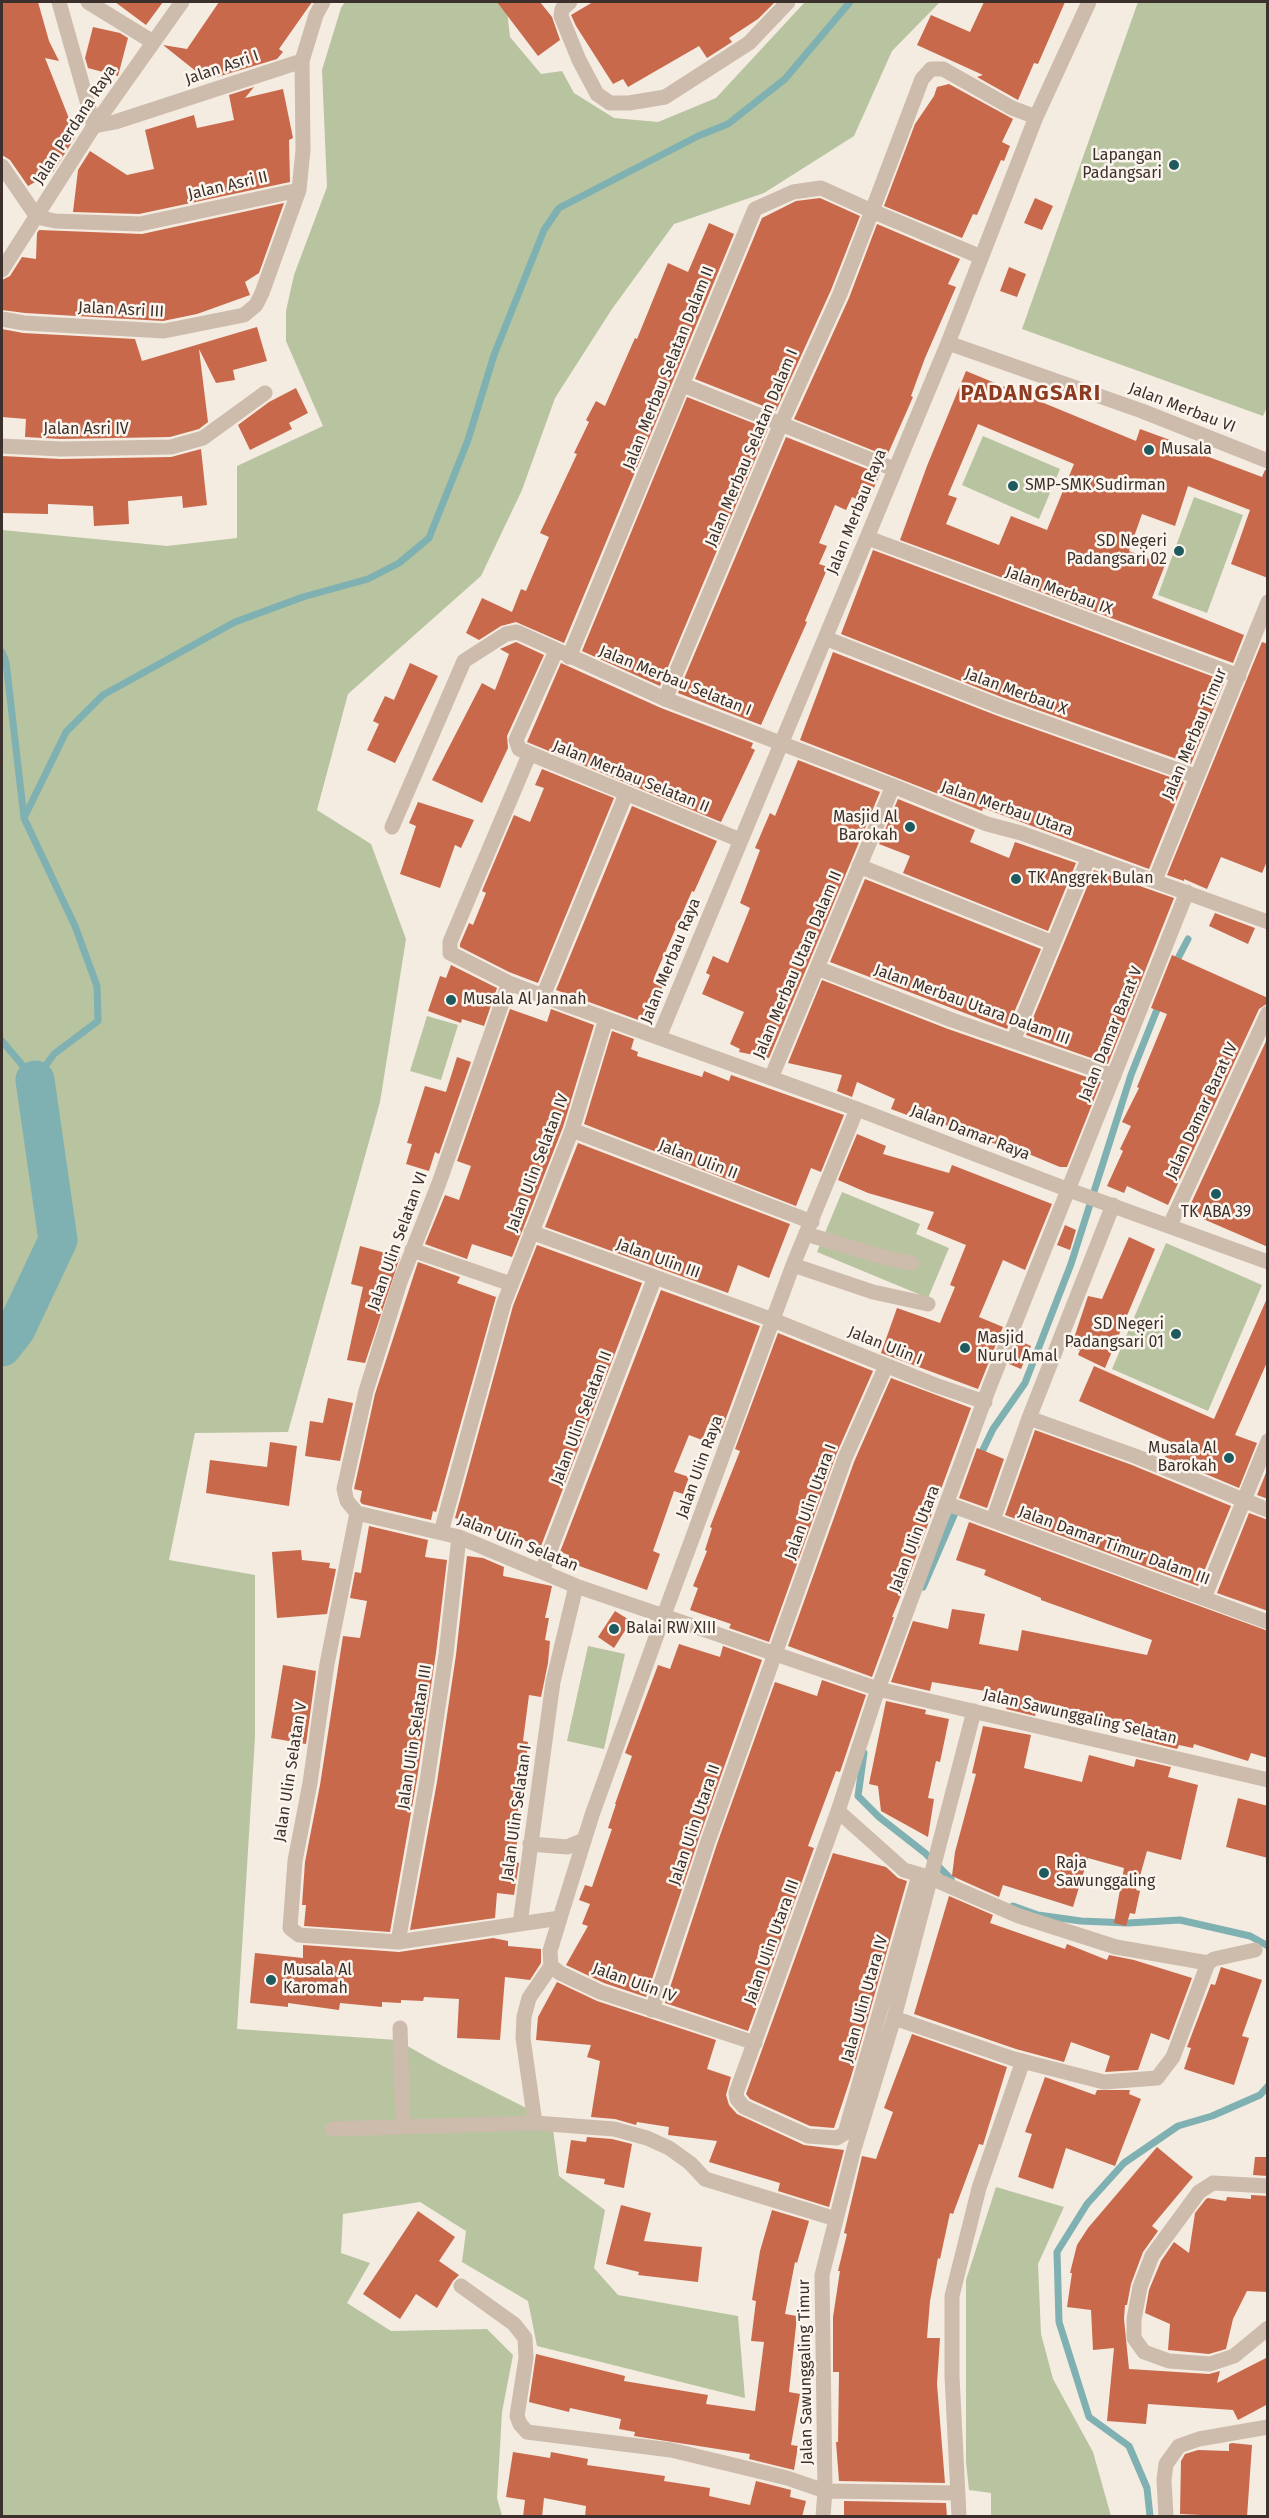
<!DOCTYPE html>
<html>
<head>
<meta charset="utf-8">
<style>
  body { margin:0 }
  #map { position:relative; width:1269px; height:2518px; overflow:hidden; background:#f4ebe1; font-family:"Fira Sans",sans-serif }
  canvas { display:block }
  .frame { position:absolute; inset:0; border:3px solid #3b302b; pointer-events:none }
</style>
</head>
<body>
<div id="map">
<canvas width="1269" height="2518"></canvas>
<div class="frame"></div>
</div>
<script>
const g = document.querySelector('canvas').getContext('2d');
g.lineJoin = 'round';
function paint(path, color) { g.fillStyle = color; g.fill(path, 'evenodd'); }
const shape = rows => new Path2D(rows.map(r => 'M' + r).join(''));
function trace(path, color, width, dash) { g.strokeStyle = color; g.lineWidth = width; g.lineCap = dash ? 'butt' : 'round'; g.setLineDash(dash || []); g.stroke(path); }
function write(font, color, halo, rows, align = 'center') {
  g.font = font + ' "Fira Sans",sans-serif'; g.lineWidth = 5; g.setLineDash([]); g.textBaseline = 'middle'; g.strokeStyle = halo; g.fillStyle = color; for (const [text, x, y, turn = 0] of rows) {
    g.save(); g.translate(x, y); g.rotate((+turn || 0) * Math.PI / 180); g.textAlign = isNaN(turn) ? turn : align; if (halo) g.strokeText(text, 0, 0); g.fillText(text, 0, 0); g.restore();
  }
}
paint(shape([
  [345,2,506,2,510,37,541,74,562,71,574,93,614,118,658,122,716,98,805,2,940,2,892,51,854,136,764,193,674,224,612,309,555,398,522,490,481,576,348,694,317,810,371,844,406,939,380,1102,288,1432,195,1433,169,1560,255,1575,255,1737,237,2029,397,2040,439,2064,552,2121,559,2176,605,2210,594,2268,618,2295,738,2316,745,2398,537,2346,528,2301,462,2262,466,2231,420,2202,343,2214,341,2253,370,2263,347,2303,391,2331,487,2329,513,2355,502,2412,497,2498,502,2516,2,2516,2,530,167,546,237,538,237,466,323,426,286,341,286,311,294,275,327,187,322,70,341,8],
  [1138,2,1267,2,1268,405,1263,416,1022,329],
  [983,436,1060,469,1039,519,962,485],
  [1194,497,1243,515,1207,613,1158,595],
  [427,1016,458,1025,441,1080,410,1071],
  [842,1192,920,1224,916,1234,949,1248,928,1298,817,1252],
  [1166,1243,1262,1285,1208,1411,1112,1369],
  [588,1646,625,1654,604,1749,567,1741],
  [996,2187,1064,2207,1038,2264,1041,2334,1053,2379,1093,2452,1111,2516,991,2516,991,2493,969,2490,966,2462,966,2280]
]), '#b8c4a0');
trace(shape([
  [2,652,6,662,24,818,75,926,97,986,98,1021,54,1054,35,1080,2,1041],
  [24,818,66,732,103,695,235,622,303,597,368,579,399,563,429,538,468,440,494,355,544,230,559,208,698,136,728,124,785,79,850,2],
  [1174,966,1188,939],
  [979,1458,993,1429,1025,1383,1071,1264,1131,1075,1160,1002],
  [923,1587,958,1506],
  [864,1753,858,1796,879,1817,925,1853,951,1879],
  [1013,1906,1038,1915,1081,1921,1128,1923,1180,1920,1250,1936,1268,1946],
  [1150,2516,1147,2488,1129,2446,1089,2417,1059,2322,1057,2252,1087,2204,1124,2163,1178,2126,1212,2116,1260,2095,1268,2086]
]), '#7fb0b2', 7);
trace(shape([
  [2,1347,16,1329,58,1240,35,1080]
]), '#7fb0b2', 39);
paint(shape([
  [2,2,38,2,49,41,59,61,45,58,76,136,53,172,28,186,10,160,2,155],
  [115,2,163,2,146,25],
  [219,2,312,2,279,49,283,52,277,59,207,80,163,45,187,49],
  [497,2,540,2,552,17,560,40,538,56],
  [593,2,775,2,758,19,729,38,732,42,707,58,699,46,628,87,623,79,613,84,576,26,571,15],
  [984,2,1065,2,1038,64,1034,63,1018,100,977,77,983,75,917,45,931,15,970,32],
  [93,27,120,33,128,38,118,76,88,68,85,58],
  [949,84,1013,119,1002,142,1010,146,1004,161,1001,160,977,215,973,214,962,238,884,206,915,124,934,96,937,87],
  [254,87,245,98,283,89,293,138,289,140,290,182,139,214,73,212,78,170,90,151,127,175,154,169,145,130,194,115,197,128,234,120,229,95],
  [820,198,860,216,831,290,776,411,695,379,762,218,796,201],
  [1035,198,1053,206,1042,230,1024,223],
  [284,203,259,273,245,282,250,295,197,314,163,321,25,313,2,310,2,280,10,276,22,257,36,259,37,233,39,230,142,234],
  [709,223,734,234,564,643,516,622,501,626,479,640,466,633,482,598,512,612,521,589,526,591,549,537,540,533,577,454,574,453,589,422,586,420,596,401,605,406,635,338,637,339,668,263,688,272],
  [877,224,960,259,948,284,956,287,925,358,911,396,913,397,887,456,794,419,849,298],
  [1009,267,1026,274,1017,297,1000,291],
  [257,327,267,361,233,370,235,380,216,383,199,349,208,422,199,429,170,437,61,439,25,437,26,419,2,417,2,329,23,333,135,339,142,361],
  [966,371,1136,441,1140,429,1170,440,1169,442,1262,477,1265,470,1268,471,1268,578,1231,564,1250,510,1188,486,1175,526,1142,514,1129,551,1165,565,1152,598,1244,635,1233,663,900,540,927,466],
  [978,424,1074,464,1047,530,1011,516,999,545,946,524,957,498,948,495],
  [296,388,308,413,289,423,292,429,250,450,238,425,269,402],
  [687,397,768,429,660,686,582,651],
  [786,437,880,474,867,504,852,497,846,510,835,505,819,543,827,546,819,564,828,567,805,621,807,622,761,725,678,693],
  [201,449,207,505,183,508,182,496,128,501,129,524,94,526,93,506,48,504,48,514,2,513,2,456,61,459,171,457],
  [873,550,1225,681,1191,764,1004,698,841,634],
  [516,642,544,655,507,736,508,748,482,803,432,780,482,683,495,690,509,654,500,649],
  [1262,642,1268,644,1268,859,1262,873,1221,857,1207,889,1184,879,1184,881,1167,875],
  [833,652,998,716,1184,782,1149,869,983,808,982,811,800,740],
  [410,663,438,676,395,763,367,750,379,724,373,721,385,696,394,700],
  [561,663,661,708,753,743,751,748,755,750,721,822,527,742],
  [798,760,880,792,769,1058,739,1052,740,1049,730,1044,744,1012,702,994,710,975,706,973,713,956,728,963,750,908,740,903,760,850,755,848,770,813,775,816],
  [542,769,614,798,538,983,509,972,460,947,460,944,469,923,473,925,486,893,482,891,514,815,530,822,544,788,535,785],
  [898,799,975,830,970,842,1009,858,1015,842,1076,863,1048,931,903,873,910,856,879,844],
  [418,802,474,820,461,848,455,845,440,888,400,874,416,826,409,823],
  [632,806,717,841,694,892,692,891,654,978,664,983,656,1002,649,999,641,1021,556,990],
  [1094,870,1174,898,1108,1064,1026,1035],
  [865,879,1041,949,1007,1029,830,962],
  [1215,913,1255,928,1248,944,1209,926],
  [1172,955,1268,998,1268,1003,1259,1009,1168,1205,1127,1186,1124,1193,1107,1186,1123,1151,1120,1149,1131,1126,1122,1122,1139,1088,1137,1087,1167,1014,1151,1008],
  [451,965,497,988,484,1026,462,1019,461,1023,428,1011,440,976,446,978],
  [822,980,948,1029,1101,1082,1067,1167,1060,1167,1007,1145,1006,1148,909,1111,907,1115,891,1109,895,1099,857,1082,852,1097,837,1091,842,1075,788,1063],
  [510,1009,547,1022,551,1009,594,1025,563,1127,512,1257,472,1244,467,1259,425,1244,445,1195,459,1200,471,1166,457,1161],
  [612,1031,634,1039,631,1049,638,1052,637,1056,702,1077,704,1071,729,1081,731,1075,844,1115,821,1172,811,1168,796,1206,584,1124],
  [1268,1037,1268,1247,1187,1212],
  [457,1057,471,1062,439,1154,435,1152,429,1171,406,1164,412,1144,407,1143,425,1086,446,1092],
  [857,1134,886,1146,883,1154,949,1173,952,1165,1052,1204,1025,1270,1003,1260,979,1317,1003,1327,978,1389,881,1353,897,1308,940,1323,955,1287,950,1285,966,1245,927,1229,934,1212,868,1193,838,1180],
  [578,1143,790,1224,769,1278,738,1265,728,1293,545,1227],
  [1065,1225,1076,1230,1070,1250,1057,1245],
  [1129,1237,1155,1249,1105,1368,1078,1355,1080,1350,1071,1347,1088,1296,1102,1299],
  [537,1245,642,1283,541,1546,455,1518,513,1306],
  [360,1246,400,1257,365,1363,347,1360,363,1287,351,1284],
  [418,1262,460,1277,457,1283,496,1297,436,1512,433,1511,431,1520,362,1504,360,1501,362,1491,354,1489,375,1394],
  [661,1290,760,1326,722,1429,708,1424,702,1440,689,1435,674,1472,689,1477,683,1494,674,1491,653,1551,660,1554,647,1590,568,1562,569,1555,560,1552],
  [1268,1296,1268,1360,1235,1435,1257,1443,1239,1488,1165,1457,1171,1442,1079,1401,1094,1366,1214,1419],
  [778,1333,873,1371,836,1455,769,1642,729,1628,731,1624,690,1610,698,1588,693,1586,707,1551,705,1550,712,1528,710,1527,740,1451,735,1449],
  [1018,1340,1031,1346,1021,1369,1009,1364],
  [891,1378,971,1408,907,1581,892,1617,894,1617,872,1677,788,1646,854,1462],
  [328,1398,353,1403,340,1461,305,1456,310,1421,323,1423],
  [1035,1430,1132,1465,1231,1506,1198,1586,1005,1515],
  [270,1442,297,1446,289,1506,206,1493,210,1460,267,1467],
  [977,1448,1004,1459,987,1508,959,1498],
  [1268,1468,1268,1499,1257,1495],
  [1249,1513,1268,1520,1268,1611,1217,1593],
  [969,1522,1268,1631,1268,1758,1251,1753,1248,1761,1194,1744,1193,1748,1179,1745,1177,1749,1141,1740,1143,1732,1124,1728,1126,1722,1082,1713,1081,1719,1037,1708,1035,1716,1006,1709,1009,1695,932,1682,930,1691,891,1682,913,1621,948,1629,952,1609,985,1614,979,1644,1018,1651,1022,1630,1147,1655,1152,1640,1041,1600,1041,1598,984,1575,986,1570,956,1560],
  [369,1526,428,1540,425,1557,447,1560,436,1653,417,1779,390,1932,304,1926,306,1905,302,1905,305,1862,320,1785,343,1636,360,1638,367,1601,350,1598,355,1572,361,1573],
  [301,1550,302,1560,330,1563,329,1568,336,1569,327,1614,277,1618,272,1552],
  [467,1556,483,1558,504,1567,503,1576,552,1586,545,1618,549,1618,545,1640,550,1641,548,1663,541,1697,529,1695,523,1741,528,1742,526,1763,523,1763,519,1799,517,1822,519,1822,515,1862,519,1863,514,1895,497,1893,495,1918,410,1930,437,1782,456,1655],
  [615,1611,631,1621,614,1648,598,1637],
  [679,1644,720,1657,723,1646,762,1660,699,1838,646,1997,604,1983,566,1965,588,1926,582,1924,590,1904,579,1900,585,1885,592,1887,612,1829,608,1828,616,1804,615,1804,632,1756,625,1753,658,1665,670,1669],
  [283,1665,316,1671,306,1744,271,1738],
  [822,1680,866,1695,840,1772,836,1771,808,1846,814,1848,748,2031,665,2003,717,1844,775,1682,817,1696],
  [886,1701,926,1710,925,1714,949,1719,940,1762,936,1761,928,1798,934,1799,928,1837,881,1811,878,1786,869,1784],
  [983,1726,1031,1735,1024,1768,1082,1782,1089,1755,1134,1767,1136,1759,1171,1767,1168,1777,1198,1785,1181,1860,1147,1851,1136,1890,1140,1891,1135,1914,1130,1913,1126,1926,1114,1923,1124,1868,1088,1858,1073,1907,1003,1885,999,1897,952,1876,955,1852,976,1774,972,1773],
  [1238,1798,1268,1806,1268,1858,1226,1847],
  [833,1853,886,1867,898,1878,907,1881,851,2077,834,2128,810,2126,750,2099,746,2094],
  [949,1896,993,1915,990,1923,1065,1949,1067,1944,1107,1960,1109,1955,1134,1960,1192,1978,1169,2040,1151,2033,1138,2070,1105,2072,1110,2056,1071,2042,1064,2062,1016,2049,914,2014],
  [493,1938,508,1941,508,1946,541,1949,541,1963,530,1980,505,1977,500,2040,457,2038,459,1999,424,1997,423,2001,401,2000,401,2003,382,2002,382,2007,340,2003,339,2010,288,2003,288,2007,250,2003,255,1953,303,1958,303,1945,399,1952],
  [1221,1967,1262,1980,1242,2036,1249,2038,1234,2085,1184,2069,1191,2048,1187,2047,1211,1984,1215,1985],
  [557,1982,597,2001,716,2040,707,2069,731,2077,726,2095,729,2105,737,2114,804,2145,844,2150,829,2207,778,2191,780,2183,709,2162,717,2141,668,2135,669,2127,637,2122,636,2125,615,2119,591,2117,600,2061,587,2057,591,2045,536,2040,538,2017],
  [912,2034,1007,2067,983,2145,979,2144,953,2214,950,2213,940,2259,938,2258,930,2301,927,2338,940,2338,937,2384,945,2483,839,2481,836,2442,838,2442,839,2372,833,2372,833,2317,840,2271,838,2271,847,2234,844,2233,862,2156,876,2159,893,2112,884,2108],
  [1045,2077,1095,2095,1097,2090,1130,2090,1129,2094,1141,2099,1115,2166,1066,2148,1053,2189,1018,2177,1032,2134,1025,2132],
  [587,2137,612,2139,632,2144,624,2188,604,2184,605,2179,566,2173,571,2140,586,2142],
  [1157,2147,1193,2177,1152,2226,1158,2231,1143,2252,1131,2284,1127,2305,1125,2305,1124,2319,1129,2369,1209,2374,1220,2371,1217,2383,1268,2357,1268,2404,1238,2420,1233,2410,1148,2404,1146,2424,1107,2421,1114,2348,1093,2350,1091,2310,1067,2307,1072,2273,1070,2273,1077,2245,1088,2228],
  [1255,2157,1268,2157,1268,2176,1253,2175],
  [1251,2195,1268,2196,1268,2292,1247,2291,1233,2319,1226,2349,1209,2354,1168,2350,1170,2324,1145,2313,1149,2290,1161,2261,1174,2242,1189,2253,1195,2213,1206,2199,1208,2198,1226,2201,1227,2197,1251,2199],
  [621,2205,651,2213,644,2241,702,2247,698,2282,638,2275,639,2272,606,2264],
  [772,2210,809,2221,797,2263,795,2262,785,2314,797,2316,789,2392,800,2394,791,2445,798,2446,794,2470,749,2459,750,2454,634,2436,635,2432,619,2429,621,2419,570,2408,569,2412,529,2402,536,2354,625,2376,624,2381,708,2395,706,2404,755,2411,764,2342,751,2341,756,2301,752,2300,760,2251],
  [418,2211,455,2237,439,2261,459,2275,453,2281,437,2308,416,2294,400,2319,363,2294],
  [1232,2443,1252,2445,1247,2517,1180,2514,1181,2461,1185,2454,1198,2450,1229,2451,1229,2444],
  [513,2452,550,2458,551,2452,588,2459,587,2465,665,2476,664,2481,710,2488,709,2496,750,2505,756,2481,791,2490,790,2497,806,2501,802,2517,585,2517,586,2506,544,2498,542,2517,523,2517,525,2500,506,2497],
  [844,2501,946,2503,947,2517,844,2517]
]), '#c8694b');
trace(shape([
  [59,2,94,126,115,122,302,61,316,15,323,2],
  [88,2,153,42],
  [570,2,562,9,561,16,579,60,597,94,610,103,629,103,665,97,749,43,788,2],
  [2,166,37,217,55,221,140,224,299,190,303,150,302,61],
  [2,270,94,126,182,2],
  [2,319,24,323,164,331,244,315,256,305,262,293,299,190],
  [948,343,1142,411,1268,461],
  [683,385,894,469],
  [2,446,61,449,171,447,203,438,265,393],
  [868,538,1239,676],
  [825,638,1001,707,1195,776],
  [556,651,516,740,519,749,740,840],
  [569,657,755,209,793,192,821,188,872,211,922,79,931,69,943,69,1012,108,1036,117],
  [665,699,780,426,840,294,872,211,981,257],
  [529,755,450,942,450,953,509,983,543,996,857,1109,1069,1190,1268,1262],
  [392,827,464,661,506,634,517,632,665,699,893,786,987,824,1021,833,1268,922],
  [859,866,1053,943],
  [1155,880,1268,602],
  [817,968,952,1020,1114,1076],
  [543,996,626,794],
  [659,1037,948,343,1036,117,1089,2],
  [1013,1041,1089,857],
  [771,1078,893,786],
  [572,1130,812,1222],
  [1170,1225,1268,1013],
  [531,1232,773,1320,935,1385,985,1402],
  [806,1234,890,1259,912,1263],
  [412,1250,511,1284],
  [793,1265,873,1292,928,1304],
  [1029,1418,1135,1456,1268,1510],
  [948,1504,1268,1622],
  [357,1513,327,1664,310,1783,295,1861,290,1928,299,1935,398,1942,560,1918,592,1815,664,1615,793,1265,857,1109],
  [357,1513,459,1537,576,1586,878,1689,989,1388,1187,892],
  [357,1513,347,1501,344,1489,366,1391,400,1282,439,1183,509,983],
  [993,1520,1029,1418,1113,1205],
  [441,1532,504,1303,572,1130,606,1019],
  [542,1571,655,1277],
  [1204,1598,1268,1441],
  [838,1811,904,1870,931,1878,1019,1916,1116,1947,1208,1963,1173,2057,1157,2078,1104,2082,1014,2059,894,2018],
  [530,1844,567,1847,584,1840],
  [919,1875,845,2133,837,2138,808,2136,744,2107,737,2099,736,2093,838,1811,878,1689,1268,1780],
  [560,1918,550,1951,551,1966,560,1973,600,1992,755,2043],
  [520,1924,553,1682,576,1586],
  [398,1942,427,1781,446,1654,459,1537],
  [1208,1963,1214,1959,1255,1950],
  [652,2010,708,1841,845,1458,886,1366],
  [400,2028,403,2126],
  [535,2123,523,2038,524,2017,529,1998,551,1966],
  [332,2129,535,2123,614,2129,647,2138,669,2148,690,2163,705,2179,836,2219],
  [1268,2186,1213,2183,1199,2192,1152,2256,1140,2287,1134,2319,1134,2338,1144,2352,1169,2361,1210,2364,1234,2356,1268,2328],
  [461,2286,514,2324,525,2338,526,2358,517,2416,520,2424,527,2432,671,2450,787,2478,825,2491,958,2493],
  [823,2516,825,2491,822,2275,854,2149,894,2018,974,1711],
  [959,2516,952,2376,952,2296,979,2188,1023,2061],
  [1166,2516,1164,2480,1166,2464,1179,2446,1199,2439,1268,2427]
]), '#cdbbac', 15);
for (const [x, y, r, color] of [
  [1174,165,6,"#1f5a5e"],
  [1149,450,6,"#1f5a5e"],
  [1013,486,6,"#1f5a5e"],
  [1179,551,6,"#1f5a5e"],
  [910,827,6,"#1f5a5e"],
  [1016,879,6,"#1f5a5e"],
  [451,1000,6,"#1f5a5e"],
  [1216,1194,6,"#1f5a5e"],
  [1176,1334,6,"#1f5a5e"],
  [965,1348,6,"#1f5a5e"],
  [1229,1458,6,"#1f5a5e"],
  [614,1629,6,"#1f5a5e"],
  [1044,1873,6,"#1f5a5e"],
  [271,1980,6,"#1f5a5e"]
]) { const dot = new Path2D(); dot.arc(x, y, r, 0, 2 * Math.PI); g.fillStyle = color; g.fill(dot); trace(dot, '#fbf5ee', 2); }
write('16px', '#3b302b', '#fbf5ee', [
  ["Jalan Asri I",222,68,-19],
  ["Jalan Perdana Raya",75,125,-57],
  ["Jalan Asri II",228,186,-13],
  ["Jalan Asri III",121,310,3],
  ["Jalan Merbau Selatan Dalam II",669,368,-68],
  ["Jalan Merbau VI",1182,408,21],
  ["Jalan Asri IV",86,430],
  ["Jalan Merbau Selatan Dalam I",752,448,-67],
  ["Jalan Merbau Raya",857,512,-68],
  ["Jalan Merbau IX",1059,591,20],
  ["Jalan Merbau Selatan I",675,681,22],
  ["Jalan Merbau X",1016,692,20],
  ["Jalan Merbau Timur",1195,734,-67],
  ["Jalan Merbau Selatan II",631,777,22],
  ["Jalan Merbau Utara",1007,809,19],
  ["Jalan Merbau Raya",671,961,-68],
  ["Jalan Merbau Utara Dalam II",798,965,-67],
  ["Jalan Merbau Utara Dalam III",972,1005,20],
  ["Jalan Damar Barat V",1111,1034,-68],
  ["Jalan Damar Barat IV",1202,1111,-65],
  ["Jalan Damar Raya",970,1133,21],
  ["Jalan Ulin II",698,1160,21],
  ["Jalan Ulin Selatan IV",538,1163,-69],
  ["Jalan Ulin Selatan VI",398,1241,-70],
  ["Jalan Ulin III",658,1259,20],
  ["Jalan Ulin I",885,1346,22],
  ["Jalan Ulin Selatan II",582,1418,-69],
  ["Jalan Ulin Raya",700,1467,-70],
  ["Jalan Ulin Utara I",811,1502,-70],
  ["Jalan Ulin Utara",915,1539,-69],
  ["Jalan Ulin Selatan",518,1543,22],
  ["Jalan Damar Timur Dalam III",1114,1546,20],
  ["Jalan Sawunggaling Selatan",1080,1717,13],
  ["Jalan Ulin Selatan III",415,1737,-81],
  ["Jalan Ulin Selatan V",291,1772,-81],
  ["Jalan Ulin Selatan I",517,1813,-82],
  ["Jalan Ulin Utara II",695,1825,-71],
  ["Jalan Ulin Utara III",772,1942,-70],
  ["Jalan Ulin IV",634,1983,20],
  ["Jalan Ulin Utara IV",865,1999,-74],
  ["Jalan Sawunggaling Timur",806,2372,-91]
]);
write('16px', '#3b302b', '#fbf5ee', [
  ["Lapangan",1162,156,"right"],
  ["Padangsari",1162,174,"right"],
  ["Musala",1161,450],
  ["SMP-SMK Sudirman",1025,486],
  ["SD Negeri",1167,542,"right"],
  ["Padangsari 02",1167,560,"right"],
  ["Masjid Al",898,818,"right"],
  ["Barokah",898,836,"right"],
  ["TK Anggrek Bulan",1028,879],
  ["Musala Al Jannah",463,1000],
  ["TK ABA 39",1216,1213,"center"],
  ["SD Negeri",1164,1325,"right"],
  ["Padangsari 01",1164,1343,"right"],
  ["Masjid",977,1339],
  ["Nurul Amal",977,1357],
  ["Musala Al",1217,1449,"right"],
  ["Barokah",1217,1467,"right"],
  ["Balai RW XIII",626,1629],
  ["Raja",1056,1864],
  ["Sawunggaling",1056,1882],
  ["Musala Al",283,1971],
  ["Karomah",283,1989]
], 'left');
g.letterSpacing = '1.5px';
write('bold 22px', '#8c3b22', '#fbf5ee', [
  ["PADANGSARI",1031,394]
]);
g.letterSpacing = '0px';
</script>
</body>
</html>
